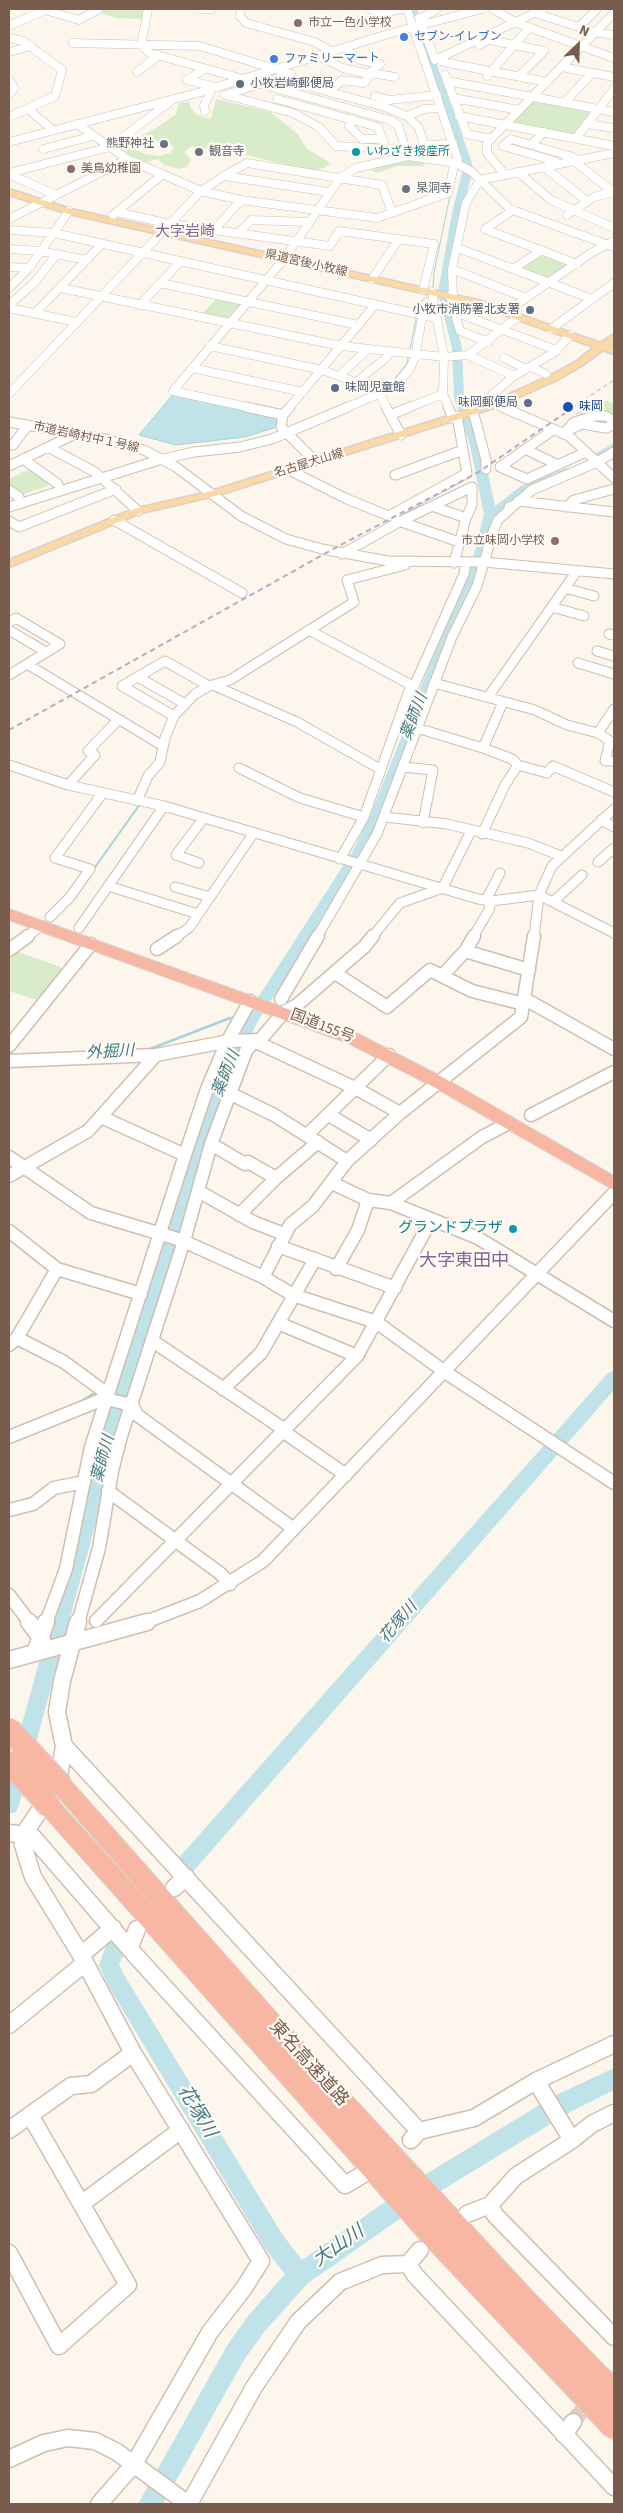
<!DOCTYPE html>
<html>
<head>
<meta charset="utf-8">
<style>
  body { margin:0 }
  #map { position:relative; width:623px; height:2513px; overflow:hidden; background:#fdf6ec; font-family:"Source Sans 3",sans-serif }
  canvas { display:block }
  .frame { position:absolute; inset:0; border:10px solid #7a5c4d; pointer-events:none }
  .north { position:absolute; left:553px; top:20px; width:50px; height:50px; -webkit-text-stroke:4px #fffaf3; paint-order:stroke; rotate:24deg; font-size:14px; font-weight:700; line-height:20px; text-align:center; color:#7a5c4d }
  .north::after { content:''; display:block; margin:auto; width:18px; height:22px; background:#7a5c4d; clip-path:polygon(50% 0,100% 100%,50% 72%,0 100%) }
</style>
</head>
<body>
<div id="map">
<canvas width="623" height="2513"></canvas>
<div class="frame"></div>
<div class="north">N</div>
</div>
<script>
const g = document.querySelector('canvas').getContext('2d');
g.lineJoin = 'round';
function paint(path, color) { g.fillStyle = color; g.fill(path, 'evenodd'); }
const shape = rows => new Path2D(rows.map(r => 'M' + r).join(''));
function trace(path, color, width, dash) { g.strokeStyle = color; g.lineWidth = width; g.lineCap = dash ? 'butt' : 'round'; g.setLineDash(dash || []); g.stroke(path); }
function write(font, color, halo, rows, align = 'center') {
  g.font = font + ' "Source Sans 3","Noto Sans JP",sans-serif'; g.lineWidth = 4.5; g.setLineDash([]); g.textBaseline = 'middle'; g.strokeStyle = halo; g.fillStyle = color; for (const [text, x, y, turn = 0] of rows) {
    g.save(); g.translate(x, y); g.rotate((+turn || 0) * Math.PI / 180); g.textAlign = isNaN(turn) ? turn : align; if (halo) g.strokeText(text, 0, 0); g.fillText(text, 0, 0); g.restore();
  }
}
paint(shape([
  [103,9,145,9,143,19,116,18,97,12],
  [533,98,596,110,574,137,509,124],
  [216,99,270,112,298,134,306,148,330,163,326,167,315,171,307,170,238,153,226,157,214,150,192,146,184,152,191,159,187,167,178,169,163,164,158,159,146,162,130,155,120,147,125,143,145,154,159,156,170,153,174,147,165,140,150,142,141,136,158,127,176,114,179,103,190,102,190,107,197,115,211,119],
  [409,157,427,162,422,166,397,166,377,173,371,170],
  [541,253,573,264,549,280,516,268],
  [218,297,244,303,229,321,201,315],
  [598,399,614,403,614,413,600,412,574,415],
  [31,468,54,484,20,495,9,487,9,479],
  [13,950,66,969,40,1001,9,991,9,954]
]), '#d8ecc9');
const water = shape([
  [174,393,277,416,277,427,245,437,176,445,139,435,174,393]
]);
paint(water, '#bfe3e8');
trace(water, '#a5d3da', 1);
trace(shape([
  [433,289,434,272,450,196],
  [393,381,407,363,416,320,416,305,427,297],
  [352,401,384,387]
]), '#a5d3da', 1);
trace(shape([
  [93,870,140,804]
]), '#a5d3da', 2);
trace(shape([
  [247,1017,253,1017],
  [230,1025,233,1017],
  [150,1049,230,1018],
  [80,1402,96,1392]
]), '#a5d3da', 2.5);
paint(shape([
  [409,9,417,9,472,163,472,173,462,213,448,292,462,348,464,398,482,445,495,506,521,486,564,469,568,468,574,471,529,490,495,516,480,576,440,669,383,819,366,853,259,1019,235,1066,132,1390,19,1805,16,1812,9,1814,9,1771,114,1390,219,1066,248,1013,352,852,369,819,428,669,468,576,484,515,470,445,454,398,452,348,438,292,452,213,462,173,462,163,409,9],
  [614,443,614,451,596,462,588,462,588,458,614,443],
  [614,1371,614,1390,190,1875,183,1878,176,1875,173,1868,176,1861,608,1373,614,1371],
  [119,1935,126,1938,129,1945,119,1964,123,1973,282,2234,302,2260,418,2179,554,2096,614,2068,614,2090,570,2112,434,2195,308,2283,264,2332,244,2360,163,2504,138,2504,228,2344,248,2316,285,2274,266,2250,109,1987,99,1965,106,1946,112,1938,119,1935]
]), '#bfe3e8');
trace(shape([
  [386,2158,411,2140],
  [573,2422,614,2369]
]), '#dcd0c4', 16, [16, 8]);
const minorFar3 = shape([
  [201,9,212,9],
  [241,9,240,16,246,23,315,42,332,52],
  [370,9,387,12,402,9],
  [493,9,517,23,614,58],
  [45,10,79,20,99,9],
  [535,13,594,32,614,35],
  [419,18,435,60,543,9],
  [420,19,437,9],
  [9,26,47,9],
  [579,27,597,9],
  [9,38,23,41,62,70,55,96,9,117],
  [73,43,200,46,291,74,225,95],
  [141,45,150,53,390,120,398,125,408,156,456,163,472,172,510,209,614,247],
  [141,45,148,9],
  [479,45,489,40,544,51,519,76],
  [9,52,31,46],
  [318,56,343,68,368,74,380,64,360,60,344,48],
  [443,62,547,82],
  [561,67,614,77],
  [205,69,187,80,215,87],
  [137,72,159,55],
  [445,75,467,134,491,139],
  [487,76,530,27],
  [278,78,385,107,407,116,424,109,440,108],
  [9,79,14,88,9,95],
  [447,81,614,112],
  [336,86,342,80,364,83,372,73,395,77],
  [226,95,293,113,319,127,336,146,405,150],
  [375,96,389,100,437,95],
  [453,98,519,110],
  [277,99,378,127,386,148],
  [564,103,592,73],
  [28,109,53,130],
  [205,111,204,106,210,93],
  [407,116,419,128,424,145,453,144],
  [459,116,614,146],
  [353,119,349,126,362,139,377,139],
  [77,124,127,159,201,191,241,200,215,229],
  [587,124,614,128],
  [544,132,531,145,511,139,503,146,555,161,549,162],
  [576,138,614,89],
  [9,142,201,92,388,34,482,9],
  [538,147,573,157,567,158],
  [43,149,93,136],
  [574,161,613,192],
  [544,167,587,201],
  [502,171,487,153,487,143,614,13],
  [518,172,551,200,614,228],
  [9,173,110,147,171,101],
  [9,174,56,195],
  [224,176,247,163,382,185,392,212],
  [241,200,377,218,448,193,454,166,458,160,407,9],
  [513,210,485,229,577,264],
  [117,212,170,224,330,246,339,231,434,244,423,290],
  [113,215,163,174],
  [567,215,594,197,614,192],
  [9,219,127,159],
  [9,230,54,233,436,318],
  [240,232,251,220,308,222],
  [458,248,592,299],
  [9,249,40,251,87,260],
  [9,267,29,268],
  [452,269,526,298],
  [513,269,542,250],
  [372,279,399,239],
  [160,283,358,325],
  [9,288,29,268,69,211],
  [61,288,341,346,444,357,468,355],
  [432,292,444,357,443,394,449,408],
  [450,296,455,312,556,350],
  [453,297,452,269,466,203,480,180,614,153],
  [9,305,34,283,57,254],
  [140,305,180,262],
  [9,308,76,322],
  [506,312,591,253,612,242],
  [35,313,102,244],
  [458,313,456,317,460,331,488,342],
  [551,329,614,283],
  [210,346,322,370,372,388,379,393,387,408],
  [504,358,526,369],
  [531,367,546,374],
  [192,368,303,392],
  [339,376,368,349],
  [514,376,468,355,518,317],
  [356,382,386,358,390,352],
  [9,394,201,191,224,176,329,192],
  [252,408,173,391,284,259,340,178,356,168,408,156],
  [289,408,375,305],
  [345,408,379,394,398,382,409,370,415,358,422,317],
  [407,408,443,394],
  [505,408,486,400,514,376,555,352,570,335]
]);
const minorFar2 = shape([
  [246,407,283,415],
  [290,407,283,415,281,427,315,461],
  [386,407,401,435],
  [448,407,453,418],
  [502,407,569,436,614,478],
  [473,411,486,460,486,469],
  [390,415,410,407],
  [9,422,105,439,144,450,176,467,241,516,286,539,322,549,388,561,484,562,614,574],
  [553,430,500,467,527,479,586,452],
  [563,434,574,422,595,416,606,416,614,421,613,425,606,428,582,424,567,431],
  [9,444,13,445,28,425],
  [48,447,95,472,138,511],
  [525,449,558,465],
  [23,459,58,484],
  [9,466,75,434],
  [289,470,347,499,389,516,467,473,457,416],
  [395,475,463,450],
  [9,490,19,497],
  [518,501,614,512],
  [432,506,466,518],
  [9,507,159,460,194,452,240,447,272,439,348,407],
  [509,507,511,508,532,490,597,462,614,452],
  [567,507,574,500,614,489],
  [114,520,242,593],
  [396,520,459,542],
  [9,521,19,527,116,489],
  [342,554,399,522,472,487,472,505,466,518,454,563],
  [565,588,594,596],
  [552,607,584,616],
  [9,622,16,618,60,644,9,675],
  [9,630,46,652],
  [309,630,411,685,364,817,340,859],
  [609,634,614,635],
  [597,651,614,656],
  [578,663,614,674],
  [27,664,163,746],
  [138,677,185,704],
  [434,683,535,710,567,725,598,733,610,741,605,761,614,761],
  [215,686,297,722,380,769],
  [411,693,464,574,466,562],
  [488,697,577,571],
  [174,716,122,686,165,661,209,686],
  [417,728,483,748,512,759,518,765,547,773,553,766,614,792],
  [598,733,614,709],
  [483,748,503,702],
  [9,765,68,785,164,806,478,899,491,901,539,895,614,933],
  [403,767,433,770,423,823],
  [239,768,300,798,364,817],
  [68,785,95,755,88,751,118,720],
  [137,801,148,776,160,762,165,738,174,716,195,694,209,686,230,680,354,602,347,580,405,565],
  [385,817,447,824,528,843,561,856],
  [601,820,614,827],
  [482,834,505,785,518,765],
  [598,862,614,848],
  [199,863,176,855,203,819],
  [108,886,198,914],
  [175,887,210,897],
  [442,889,471,831],
  [486,900,500,873],
  [554,901,582,875],
  [50,917,70,897,90,869,55,858,102,794],
  [79,928,164,806],
  [26,937,41,926],
  [175,937,189,928,253,834],
  [317,937,377,834,452,637,477,586,493,532,498,520,511,508],
  [372,937,400,903,440,889],
  [473,937,489,910,491,901],
  [534,937,539,895,552,866,614,809]
]);
const minorFar1 = shape([
  [157,949,177,936],
  [9,950,28,936],
  [465,951,529,970],
  [335,973,387,1007,430,970,472,991,524,1004],
  [442,976,466,950,474,936],
  [281,999,318,936],
  [525,999,614,1049],
  [254,1041,357,1089,400,1113],
  [9,1046,91,944],
  [9,1061,156,1055,230,1041,260,1040,284,1012,297,1005,364,947,373,936],
  [229,1093,274,1115,347,1161],
  [329,1115,371,1140],
  [531,1115,614,1072],
  [101,1117,185,1155],
  [307,1135,389,1055],
  [211,1144,245,1164,248,1162,276,1178],
  [9,1157,91,1213,181,1240,263,1277,293,1295,376,1322,445,1372,614,1483],
  [9,1176,88,1131,156,1055],
  [332,1183,368,1200],
  [198,1191,253,1222,284,1234],
  [391,1203,482,1137,509,1123],
  [239,1215,276,1178,318,1142],
  [9,1231,57,1269,141,1294],
  [278,1246,395,1288],
  [336,1269,358,1230,368,1200,391,1203,478,1238,614,1321],
  [263,1277,290,1225,313,1206,347,1161,400,1113,521,1017,534,936],
  [278,1323,357,1356],
  [17,1338,64,1362,102,1390,106,1399],
  [152,1343,157,1344,285,1430],
  [9,1345,17,1338,57,1269],
  [223,1389,261,1353,314,1261],
  [106,1399,132,1405,137,1415,294,1529],
  [284,1432,346,1475],
  [9,1437,106,1398],
  [108,1491,221,1574,230,1584],
  [9,1510,33,1504,54,1488,84,1482],
  [9,1595,30,1623],
  [96,1621,357,1356,431,1220],
  [46,1623,66,1569,91,1447,185,1155,207,1089,227,1042,250,1001],
  [78,1623,99,1548,112,1471,121,1436,184,1241,211,1144,246,1051,254,1041],
  [143,1623,200,1601,263,1561,614,1193]
]);
const minor = shape([
  [29,1622,42,1639],
  [78,1622,62,1681,57,1712,64,1746,419,2131],
  [35,1653,46,1622],
  [9,1660,147,1622],
  [64,1746,60,1771,51,1794,23,1835,23,1845,33,1877,81,1955,133,2053,261,2261,244,2288,210,2332,134,2464,99,2504],
  [9,1833,32,1836,136,1956,345,2185,362,2175],
  [174,1888,186,1877],
  [130,1947,137,1929],
  [81,1955,113,1928],
  [9,2025,85,1963],
  [536,2081,572,2140],
  [9,2130,71,2086,91,2084,133,2053],
  [411,2140,419,2131,474,2118,536,2081,614,2044],
  [81,2204,181,2130],
  [490,2205,495,2215,614,2337],
  [467,2214,490,2205,516,2176,572,2140,592,2124,614,2113],
  [9,2253,59,2346,128,2285,30,2115],
  [408,2264,415,2275,614,2487],
  [564,2435,573,2422],
  [9,2459,44,2443,68,2438,95,2441,117,2452,188,2504],
  [189,2504,254,2387,298,2322,340,2282,382,2265,408,2264,420,2250]
]);
const major = shape([
  [9,189,71,209,482,301,600,343,614,334,614,342,609,346,614,348,614,354,603,350,583,365,557,380,497,407,215,496,141,513,9,567,9,560,134,509,208,492,489,403,549,376,577,361,594,347,476,305,69,214,9,195,9,189]
]);
const highway = shape([
  [9,909,360,1035,444,1078,614,1176,614,1190,432,1086,348,1043,9,920,9,909],
  [62,1776,69,1779,311,2052,532,2291,614,2376,614,2406,612,2406,614,2408,614,2439,605,2435,420,2239,43,1814,39,1807,43,1800,50,1797,57,1800,177,1933,55,1793,51,1786,55,1779,62,1776]
]);
trace(minorFar3, '#d1beb0', 9);
trace(minorFar2, '#d1beb0', 11);
trace(minorFar1, '#d1beb0', 15);
trace(minor, '#d1beb0', 19);
trace(major, '#dad1cd', 3);
trace(highway, '#dad1cd', 2);
trace(minorFar3, '#fff', 8);
trace(minorFar2, '#fff', 9);
trace(minorFar1, '#fff', 12);
trace(minor, '#fff', 16);
paint(major, '#fbd9a5');
paint(highway, '#f7b7a3');
trace(shape([
  [572,408,614,380]
]), '#b9a8c9', 1, [4.5, 3]);
trace(shape([
  [9,730,335,548,477,473,574,407]
]), '#b9a8c9', 2, [5.5, 4]);
const highwayBridge = shape([
  [9,1729,62,1786],
  [9,1762,50,1807]
]);
trace(highwayBridge, '#dad1cd', 25, []);
trace(highwayBridge, '#f7b7a3', 22);
for (const [x, y, r, color] of [
  [298,23,5,"#8d6e63"],
  [404,37,5,"#3f7fe0"],
  [274,59,5,"#3f7fe0"],
  [240,84,5,"#5c6f8a"],
  [164,144,5,"#6b7280"],
  [199,152,5,"#6b7280"],
  [356,152,5,"#0f9aa8"],
  [71,169,5,"#8d6e63"],
  [406,189,5,"#6b7280"],
  [530,310,5,"#5c6f8a"],
  [335,388,5,"#5c6f8a"],
  [528,403,5,"#5c6f8a"],
  [568,407,6,"#1a4fb4"],
  [555,541,5,"#8d6e63"],
  [513,1229,5,"#0f9aa8"]
]) { const dot = new Path2D(); dot.arc(x, y, r, 0, 2 * Math.PI); g.fillStyle = color; g.fill(dot); trace(dot, '#fffaf3', 2); }
write('12px', '#785e54', '#fffaf3', [
  ["市立一色小学校",308,23],
  ["美鳥幼稚園",81,169],
  ["市立味岡小学校",545,541,"right"]
], 'left');
write('12px', '#366cbe', '#fffaf3', [
  ["セブン-イレブン",414,37],
  ["ファミリーマート",284,59]
], 'left');
write('12px', '#4e5e75', '#fffaf3', [
  ["小牧岩崎郵便局",250,84],
  ["小牧市消防署北支署",520,310,"right"],
  ["味岡児童館",345,388],
  ["味岡郵便局",518,403,"right"]
], 'left');
write('12px', '#5b616d', '#fffaf3', [
  ["熊野神社",154,144,"right"],
  ["観音寺",209,152],
  ["杲洞寺",416,189]
], 'left');
write('12px', '#0d838f', '#fffaf3', [
  ["いわざき授産所",366,152]
], 'left');
write('12px', '#7a5c4d', '#fffaf3', [
  ["県道宮後小牧線",306,264,13],
  ["市道岩崎村中１号線",86,438,12],
  ["名古屋犬山線",309,464,-17]
]);
write('12px', '#164399', '#fffaf3', [
  ["味岡",579,407]
], 'left');
write('15px', '#846695', '#fffaf3', [
  ["大字岩崎",185,233]
]);
write('15px', '#7a5c4d', '#fffaf3', [
  ["国道155号",322,1027,21]
]);
write('15px', '#0d838f', '#fffaf3', [
  ["グランドプラザ",503,1229]
], 'right');
write('italic 16px', '#437c86', '#fffaf3', [
  ["薬師川",415,717,-69],
  ["外掘川",110,1053,-3],
  ["薬師川",227,1074,-68],
  ["薬師川",104,1459,-75],
  ["花塚川",399,1623,-49]
]);
write('18px', '#846695', '#fffaf3', [
  ["大字東田中",464,1262]
]);
write('18px', '#7a5c4d', '#fffaf3', [
  ["東名高速道路",308,2064,48]
]);
write('italic 19px', '#437c86', '#fffaf3', [
  ["花塚川",196,2112,59],
  ["大山川",339,2247,-35]
]);
</script>
</body>
</html>
